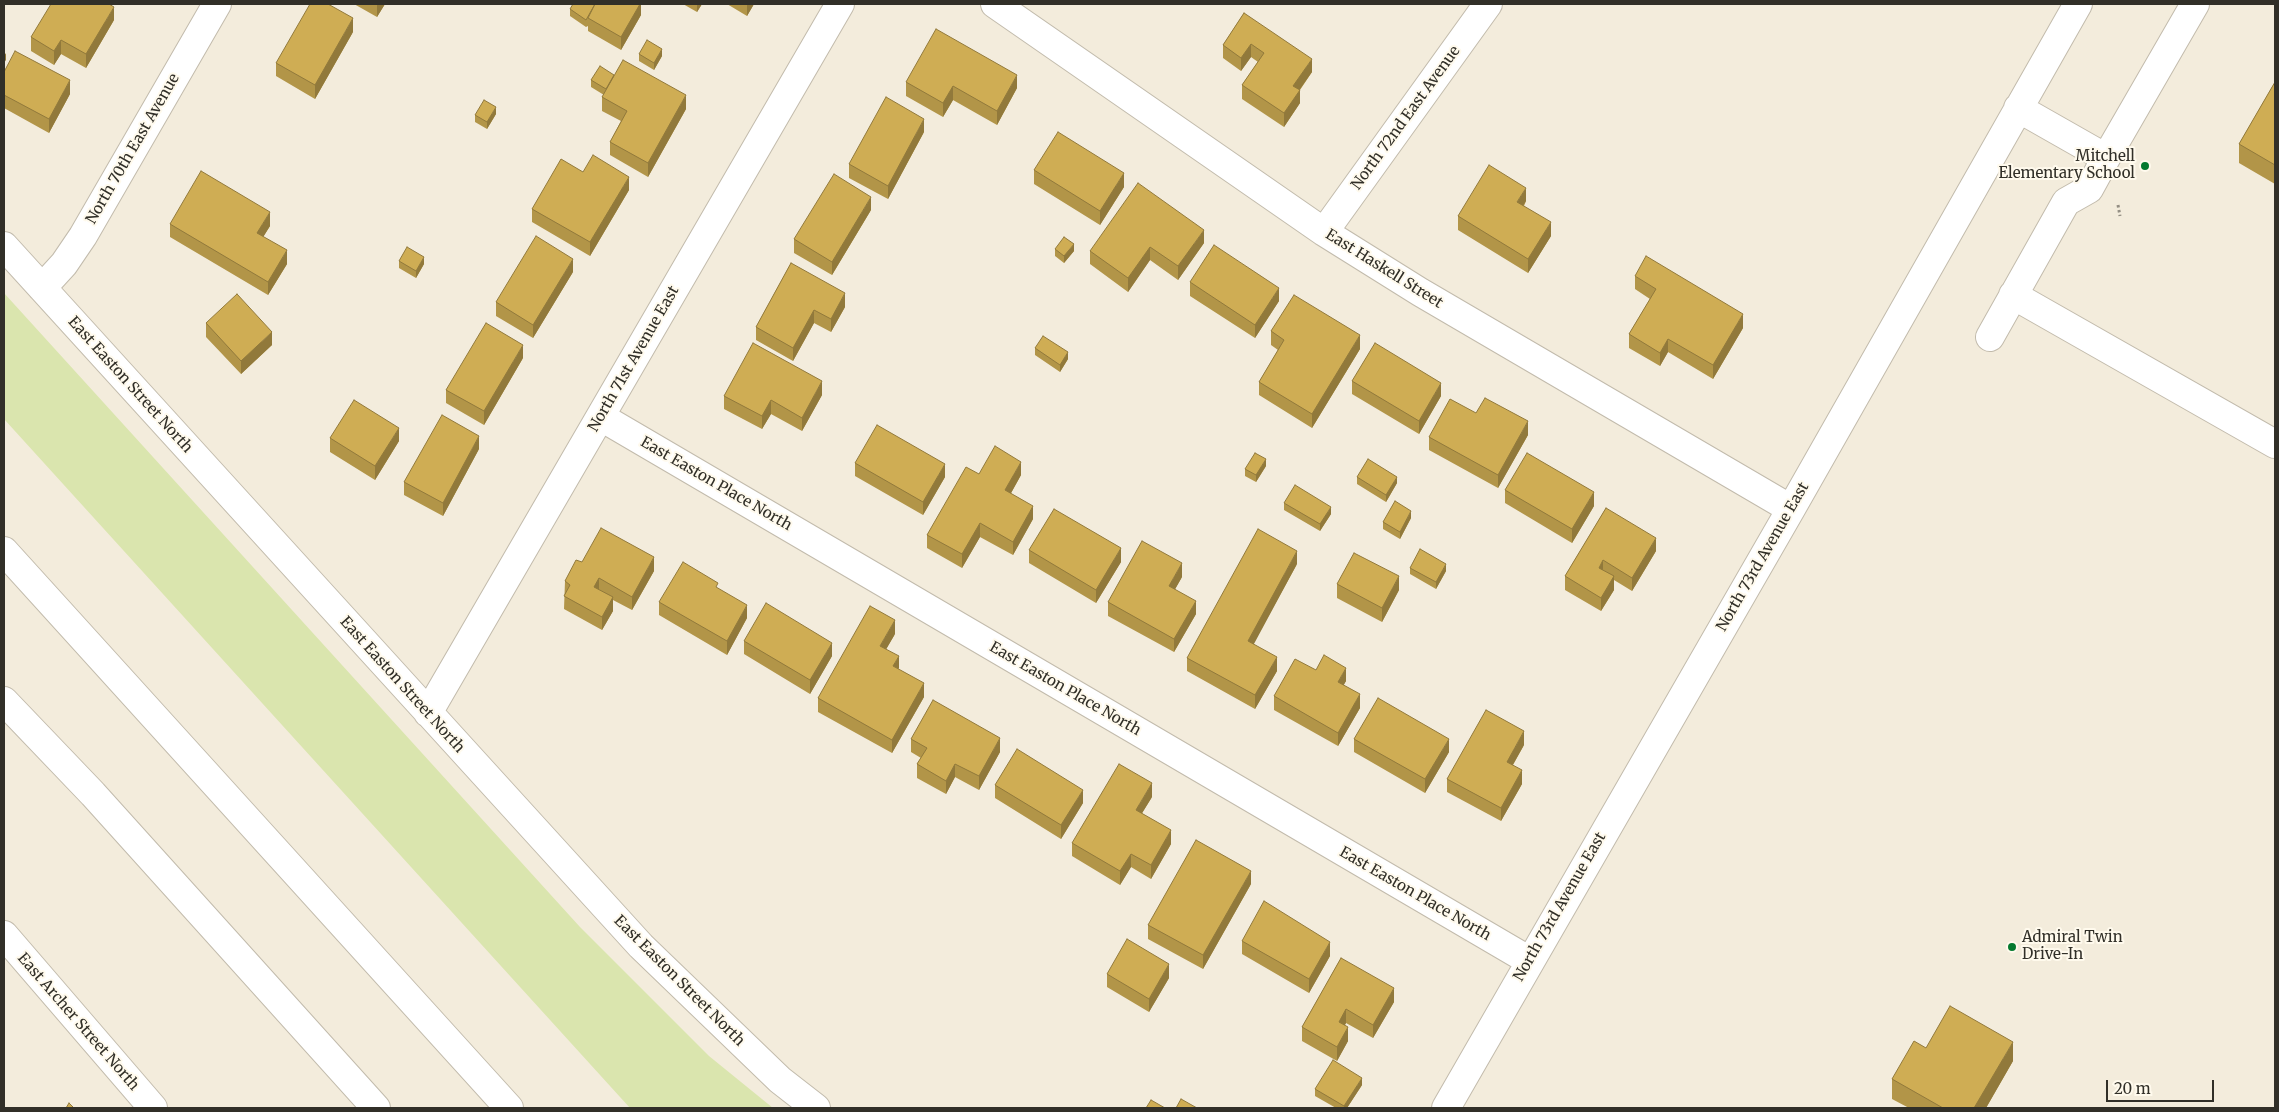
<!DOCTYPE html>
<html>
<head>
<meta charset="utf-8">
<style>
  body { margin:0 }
  #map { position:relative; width:2279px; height:1112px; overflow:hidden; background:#f3ecdc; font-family:Merriweather,serif }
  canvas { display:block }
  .frame { position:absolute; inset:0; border:5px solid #312f28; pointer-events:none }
  .scale { position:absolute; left:2106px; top:1080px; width:108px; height:22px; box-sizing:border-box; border:2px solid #312f28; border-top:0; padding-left:6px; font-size:15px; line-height:18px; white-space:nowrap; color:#312f28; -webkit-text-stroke:4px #fffaed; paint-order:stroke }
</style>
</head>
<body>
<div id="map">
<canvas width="2279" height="1112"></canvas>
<div class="frame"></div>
<div class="scale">20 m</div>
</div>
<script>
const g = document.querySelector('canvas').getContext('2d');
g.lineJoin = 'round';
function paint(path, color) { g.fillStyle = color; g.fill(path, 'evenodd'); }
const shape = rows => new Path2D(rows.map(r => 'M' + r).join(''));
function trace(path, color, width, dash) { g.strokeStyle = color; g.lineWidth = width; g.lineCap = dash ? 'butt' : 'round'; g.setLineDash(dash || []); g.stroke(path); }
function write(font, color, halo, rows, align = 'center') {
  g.font = font + ' Merriweather,serif'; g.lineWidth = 4; g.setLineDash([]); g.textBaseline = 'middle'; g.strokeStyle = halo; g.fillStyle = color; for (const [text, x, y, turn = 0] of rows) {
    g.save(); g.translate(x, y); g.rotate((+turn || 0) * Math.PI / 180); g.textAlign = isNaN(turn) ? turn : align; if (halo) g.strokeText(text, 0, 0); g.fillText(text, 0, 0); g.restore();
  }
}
paint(shape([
  [4,293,580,927,709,1056,773,1108,630,1108,4,419]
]), '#dae5ae');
const minor = shape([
  [995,4,1324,232,1420,292,1791,509],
  [2018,108,2106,158,2195,4],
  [1324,232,1488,4],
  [4,246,641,946,780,1080,816,1108],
  [42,288,64,264,83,236,217,4],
  [2013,295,2275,444],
  [1990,337,2066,202,2089,189,2106,158],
  [601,417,1530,961],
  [428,713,840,4],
  [4,935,153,1108],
  [1446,1108,1791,509,2078,4]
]);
const highway = shape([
  [4,551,509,1108],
  [4,701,93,794,376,1108]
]);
trace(minor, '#c2bbac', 30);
trace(highway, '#c2bbac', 30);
trace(shape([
  [2118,205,2120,216]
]), '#938e83', 3, [2.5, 2.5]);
trace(minor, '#fff', 28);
trace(highway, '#fff', 28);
paint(shape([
  [354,4,385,4,377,17],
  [641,4,641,15,621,50,588,31,588,26,586,27,570,16,570,9],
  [683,4,702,4,697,12],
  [727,4,754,4,747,16],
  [1244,13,1312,72,1300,90,1300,103,1284,127,1242,99,1242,85,1258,62,1251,57,1241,71,1223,58,1223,45],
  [114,20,86,68,61,54,54,65,31,51,31,37],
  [353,32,315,99,276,76,276,63],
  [639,54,662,56,654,70,639,61],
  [4,72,70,94,49,133,4,108],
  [614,77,686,109,648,177,610,155,610,142,621,121,602,111,602,97,604,95,591,87,591,80],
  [906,82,1017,88,997,125,953,100,943,117,906,96],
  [2275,82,2275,184,2239,163,2239,144],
  [496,114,487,129,475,122,475,115],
  [924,132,888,199,849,178,849,164],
  [1034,170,1124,187,1100,225,1034,184],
  [583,172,629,190,590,256,532,222,532,209],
  [1526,201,1524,206,1551,236,1528,273,1458,230,1458,216],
  [871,210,832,275,794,253,794,239],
  [170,224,270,226,263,237,287,264,268,295,170,237],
  [1204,243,1178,280,1150,260,1128,292,1090,264,1090,251],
  [1055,249,1074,251,1064,263,1055,256],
  [399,261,424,264,416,278,399,268],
  [791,263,845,307,831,332,814,323,793,361,756,340,756,327],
  [573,272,533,338,496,316,496,302],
  [1635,276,1743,328,1713,379,1668,352,1660,366,1629,348,1629,334,1650,299,1635,289],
  [1190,282,1279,301,1255,338,1190,296],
  [206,323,272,345,241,374,206,337],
  [1271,331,1360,349,1312,428,1259,395,1259,382,1278,350,1271,345],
  [1035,348,1068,359,1060,372,1035,355],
  [523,358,484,425,446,403,446,390],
  [1352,381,1441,396,1419,434,1352,394],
  [822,395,802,431,771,414,762,429,724,409,724,396],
  [1528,435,1498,488,1429,450,1429,437],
  [330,438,399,441,375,480,330,452],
  [479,449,443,516,404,495,404,482],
  [855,463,945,477,923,515,855,476],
  [1266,466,1256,482,1245,476,1245,469],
  [979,474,1021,475,1011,493,1033,519,1013,555,980,537,962,568,927,548,927,535],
  [1357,477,1397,483,1386,502,1357,484],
  [1505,490,1594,506,1572,543,1505,503],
  [1284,503,1331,514,1320,531,1284,510],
  [1606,508,1656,551,1632,591,1614,580,1614,590,1601,611,1565,590,1565,576],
  [1411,518,1400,539,1383,529,1383,522],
  [1029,550,1121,562,1096,603,1029,563],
  [582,562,654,571,632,610,613,600,613,611,602,630,564,609,565,581],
  [1297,564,1253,644,1277,671,1255,709,1187,671,1187,658],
  [1410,568,1446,571,1436,589,1410,574],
  [1182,577,1175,589,1196,614,1174,652,1108,616,1108,602],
  [1337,584,1399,590,1382,622,1337,598],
  [659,602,747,618,727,655,659,615],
  [895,634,886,649,899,670,924,697,892,753,818,712,818,698],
  [744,641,832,656,810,694,744,654],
  [1316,670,1346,681,1343,685,1360,708,1338,746,1274,710,1274,696],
  [911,739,1000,752,979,790,955,777,946,794,917,778,917,764,921,758,911,752],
  [1354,739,1449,752,1425,793,1354,752],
  [1524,745,1513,765,1522,784,1501,821,1447,792,1447,779],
  [995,785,1083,803,1061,839,995,798],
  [1152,797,1142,813,1171,844,1151,879,1131,867,1120,885,1072,856,1072,843],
  [1251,884,1203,969,1148,939,1148,925],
  [1242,941,1330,956,1309,993,1242,954],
  [1341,958,1394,1002,1373,1038,1346,1023,1345,1025,1348,1041,1337,1061,1302,1041,1302,1027],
  [1107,974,1169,978,1149,1012,1107,987],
  [1926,1048,2013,1061,1986,1108,1909,1108,1892,1099,1892,1079],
  [1362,1085,1347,1108,1336,1108,1315,1096,1315,1089]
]), '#b29548');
paint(shape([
  [377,4,385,4,377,17],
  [640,4,641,4,641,15,621,50,621,37],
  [697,4,702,4,697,12],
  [747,4,754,4,747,16],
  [114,7,114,20,86,68,86,54],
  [353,18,353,32,315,99,315,85],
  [61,40,61,54,54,65,54,51],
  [1251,44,1251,57,1241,71,1241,58],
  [662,49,662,56,654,70,654,63],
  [6,53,6,60,4,63,4,56],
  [1312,59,1312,72,1293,99,1293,86],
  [614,75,614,82,606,96,606,89],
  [1017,75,1017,88,997,125,997,111],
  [70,80,70,94,49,133,49,119],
  [953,86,953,100,943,117,943,103],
  [1300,90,1300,103,1284,127,1284,113],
  [686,95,686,109,648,177,648,163],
  [496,107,496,114,487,129,487,122],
  [924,119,924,132,888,199,888,186],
  [1124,173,1124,187,1100,225,1100,211],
  [629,177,629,190,590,256,590,242],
  [1526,188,1526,201,1517,215,1517,202],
  [871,197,871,210,832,275,832,262],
  [270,212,270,226,257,247,257,233],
  [1551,222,1551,236,1528,273,1528,259],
  [1204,230,1204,243,1178,280,1178,266],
  [1074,244,1074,251,1064,263,1064,256],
  [1150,247,1150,260,1128,292,1128,278],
  [287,250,287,264,268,295,268,282],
  [424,257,424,264,416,278,416,271],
  [573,259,573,272,533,338,533,325],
  [1279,288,1279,301,1255,338,1255,325],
  [845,293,845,307,831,332,831,319],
  [814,310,814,323,793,361,793,348],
  [1743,314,1743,328,1713,379,1713,365],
  [272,332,272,345,241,374,241,361],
  [1360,335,1360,349,1312,428,1312,414],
  [1668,339,1668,352,1660,366,1660,353],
  [523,345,523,358,484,425,484,411],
  [1068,352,1068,359,1060,372,1060,365],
  [822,381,822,395,802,431,802,418],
  [1441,383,1441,396,1419,434,1419,421],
  [771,400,771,414,762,429,762,416],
  [1528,421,1528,435,1498,488,1498,475],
  [399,428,399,441,375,480,375,466],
  [479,436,479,449,443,516,443,503],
  [1266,459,1266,466,1256,482,1256,475],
  [1021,462,1021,475,1005,504,1005,490],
  [945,464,945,477,923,515,923,502],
  [1397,477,1397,483,1386,502,1386,495],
  [1594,492,1594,506,1572,543,1572,529],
  [1033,506,1033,519,1013,555,1013,542],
  [1331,507,1331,514,1320,531,1320,524],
  [1411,511,1411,518,1400,539,1400,532],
  [980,523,980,537,962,568,962,554],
  [1656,538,1656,551,1632,591,1632,578],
  [1121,548,1121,562,1096,603,1096,590],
  [1297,551,1297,564,1248,655,1248,641],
  [654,557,654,571,632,610,632,597],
  [1603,560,1603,574,1599,568],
  [1182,563,1182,577,1169,600,1169,586],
  [1446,564,1446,571,1436,589,1436,582],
  [1399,576,1399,590,1382,622,1382,608],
  [1614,576,1614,590,1601,611,1601,598],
  [599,578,599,592,594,587],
  [613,597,613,611,602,630,602,617],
  [1196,601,1196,614,1174,652,1174,639],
  [747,605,747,618,727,655,727,641],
  [895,620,895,634,880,660,880,646],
  [832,643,832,656,810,694,810,680],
  [899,656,899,669,893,666],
  [1277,657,1277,671,1255,709,1255,695],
  [1346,668,1346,681,1338,696,1338,682],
  [924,683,924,697,892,753,892,740],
  [1360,694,1360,708,1338,746,1338,733],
  [1524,731,1524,745,1507,775,1507,762],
  [1000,738,1000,752,979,790,979,776],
  [1449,739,1449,752,1425,793,1425,779],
  [955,764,955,777,946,794,946,781],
  [1522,770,1522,784,1501,821,1501,808],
  [1152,783,1152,797,1136,823,1136,810],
  [1083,790,1083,803,1061,839,1061,825],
  [1171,830,1171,844,1151,879,1151,865],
  [1131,854,1131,867,1120,885,1120,871],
  [1251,871,1251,884,1203,969,1203,955],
  [1330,942,1330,956,1309,993,1309,979],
  [1169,964,1169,978,1149,1012,1149,999],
  [1394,988,1394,1002,1373,1038,1373,1025],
  [1346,1009,1346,1023,1339,1035,1339,1022],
  [1348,1027,1348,1041,1337,1061,1337,1047],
  [2013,1042,2013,1061,1986,1108,1974,1108],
  [1362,1078,1362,1085,1347,1108,1344,1108,1344,1106]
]), '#91793b');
const building = shape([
  [51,4,109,4,114,7,86,54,61,40,54,51,31,37,51,4],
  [310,4,328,4,353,18,315,85,276,63,310,4],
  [573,4,595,4,586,20,570,9,573,4],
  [595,4,640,4,621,37,588,18,595,4],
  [1244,13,1312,59,1293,86,1300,90,1284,113,1242,85,1264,53,1251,44,1241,58,1223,45,1244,13],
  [936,29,1017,75,997,111,953,86,943,103,906,82,936,29],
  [647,40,662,49,654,63,639,54,647,40],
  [15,51,70,80,49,119,4,95,4,72,15,51],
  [623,60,686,95,648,163,610,142,627,111,602,97,623,60],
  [600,66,614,75,606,89,591,80,600,66],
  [2275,82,2275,165,2239,144,2275,82],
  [886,97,924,119,888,186,849,164,886,97],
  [484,100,496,107,487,122,475,115,484,100],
  [1058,132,1124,173,1100,211,1034,170,1058,132],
  [593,155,629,177,590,242,532,209,561,159,583,172,593,155],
  [1489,165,1526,188,1517,202,1551,222,1528,259,1458,216,1489,165],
  [201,171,270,212,257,233,287,250,268,282,170,224,201,171],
  [834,174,871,197,832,262,794,239,834,174],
  [1138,183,1204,230,1178,266,1150,247,1128,278,1090,251,1138,183],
  [536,236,573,259,533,325,496,302,536,236],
  [1064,237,1074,244,1064,256,1055,249,1064,237],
  [1214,245,1279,288,1255,325,1190,282,1214,245],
  [407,247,424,257,416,271,399,261,407,247],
  [1646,256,1743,314,1713,365,1668,339,1660,353,1629,334,1656,289,1635,276,1646,256],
  [791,263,845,293,831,319,814,310,793,348,756,327,791,263],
  [237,294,272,332,241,361,206,323,237,294],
  [1294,295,1360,335,1312,414,1259,382,1284,340,1271,331,1294,295],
  [486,323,523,345,484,411,446,390,486,323],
  [1043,336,1068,352,1060,365,1035,348,1043,336],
  [753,343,822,381,802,418,771,400,762,416,724,396,753,343],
  [1375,343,1441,383,1419,421,1352,381,1375,343],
  [1485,398,1528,421,1498,475,1429,437,1450,399,1476,413,1485,398],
  [354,400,399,428,375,466,330,438,354,400],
  [442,415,479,436,443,503,404,482,442,415],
  [877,425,945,464,923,502,855,463,877,425],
  [995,446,1021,462,1005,490,1033,506,1013,542,980,523,962,554,927,535,966,467,979,474,995,446],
  [1255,453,1266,459,1256,475,1245,469,1255,453],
  [1527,453,1594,492,1572,529,1505,490,1527,453],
  [1368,459,1397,477,1386,495,1357,477,1368,459],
  [1295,485,1331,507,1320,524,1284,503,1295,485],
  [1395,501,1411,511,1400,532,1383,522,1395,501],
  [1606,508,1656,538,1632,578,1603,560,1599,568,1614,576,1601,598,1565,576,1606,508],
  [1054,509,1121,548,1096,590,1029,550,1054,509],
  [601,528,654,557,632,597,599,578,594,587,613,597,602,617,564,596,570,585,565,581,576,560,582,562,601,528],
  [1258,529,1297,551,1248,641,1277,657,1255,695,1187,658,1258,529],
  [1142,541,1182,563,1169,586,1196,601,1174,639,1108,602,1142,541],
  [1420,549,1446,564,1436,582,1410,568,1420,549],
  [1354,553,1399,576,1382,608,1337,584,1354,553],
  [683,562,718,583,716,587,747,605,727,641,659,602,683,562],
  [766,603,832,643,810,680,744,641,766,603],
  [870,606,895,620,880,646,899,656,893,666,924,683,892,740,818,698,870,606],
  [1324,655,1346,668,1338,682,1360,694,1338,733,1274,696,1295,659,1316,670,1324,655],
  [1378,698,1449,739,1425,779,1354,739,1378,698],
  [933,700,1000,738,979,776,955,764,946,781,917,764,927,748,911,739,933,700],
  [1486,710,1524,731,1507,762,1522,770,1501,808,1447,779,1486,710],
  [1017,749,1083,790,1061,825,995,785,1017,749],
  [1119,764,1152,783,1136,810,1171,830,1151,865,1131,854,1120,871,1072,843,1119,764],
  [1196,840,1251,871,1203,955,1148,925,1196,840],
  [1264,901,1330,942,1309,979,1242,941,1264,901],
  [1127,939,1169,964,1149,999,1107,974,1127,939],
  [1341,958,1394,988,1373,1025,1346,1009,1339,1022,1348,1027,1337,1047,1302,1027,1341,958],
  [1950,1006,2013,1042,1974,1108,1943,1108,1892,1079,1914,1041,1926,1048,1950,1006],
  [1333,1060,1362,1078,1344,1106,1315,1089,1333,1060],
  [1181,1099,1197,1108,1176,1108,1181,1099],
  [1151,1100,1165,1108,1146,1108,1151,1100],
  [69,1103,74,1108,66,1108,69,1103]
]);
paint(building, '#cfad54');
trace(building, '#91793b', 1);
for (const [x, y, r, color] of [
  [2145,166,5,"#04792f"],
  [2012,947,5,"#04792f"]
]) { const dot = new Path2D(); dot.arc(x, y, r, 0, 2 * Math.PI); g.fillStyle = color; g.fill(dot); trace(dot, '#fffaed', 2); }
write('15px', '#312f28', '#fffaed', [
  ["North 72nd East Avenue",1406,118,-54],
  ["North 70th East Avenue",133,149,-60],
  ["East Haskell Street",1384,269,32],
  ["North 71st Avenue East",634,359,-60],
  ["East Easton Street North",130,385,48],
  ["East Easton Place North",716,484,30],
  ["North 73rd Avenue East",1763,557,-60],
  ["East Easton Street North",402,685,48],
  ["East Easton Place North",1065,689,30],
  ["East Easton Place North",1415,894,30],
  ["North 73rd Avenue East",1560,907,-60],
  ["East Easton Street North",679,981,45],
  ["East Archer Street North",78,1022,49]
]);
write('15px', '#312f28', '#fffaed', [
  ["Mitchell",2135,157],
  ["Elementary School",2135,174],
  ["Admiral Twin",2022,938,"left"],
  ["Drive-In",2022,955,"left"]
], 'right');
</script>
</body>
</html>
